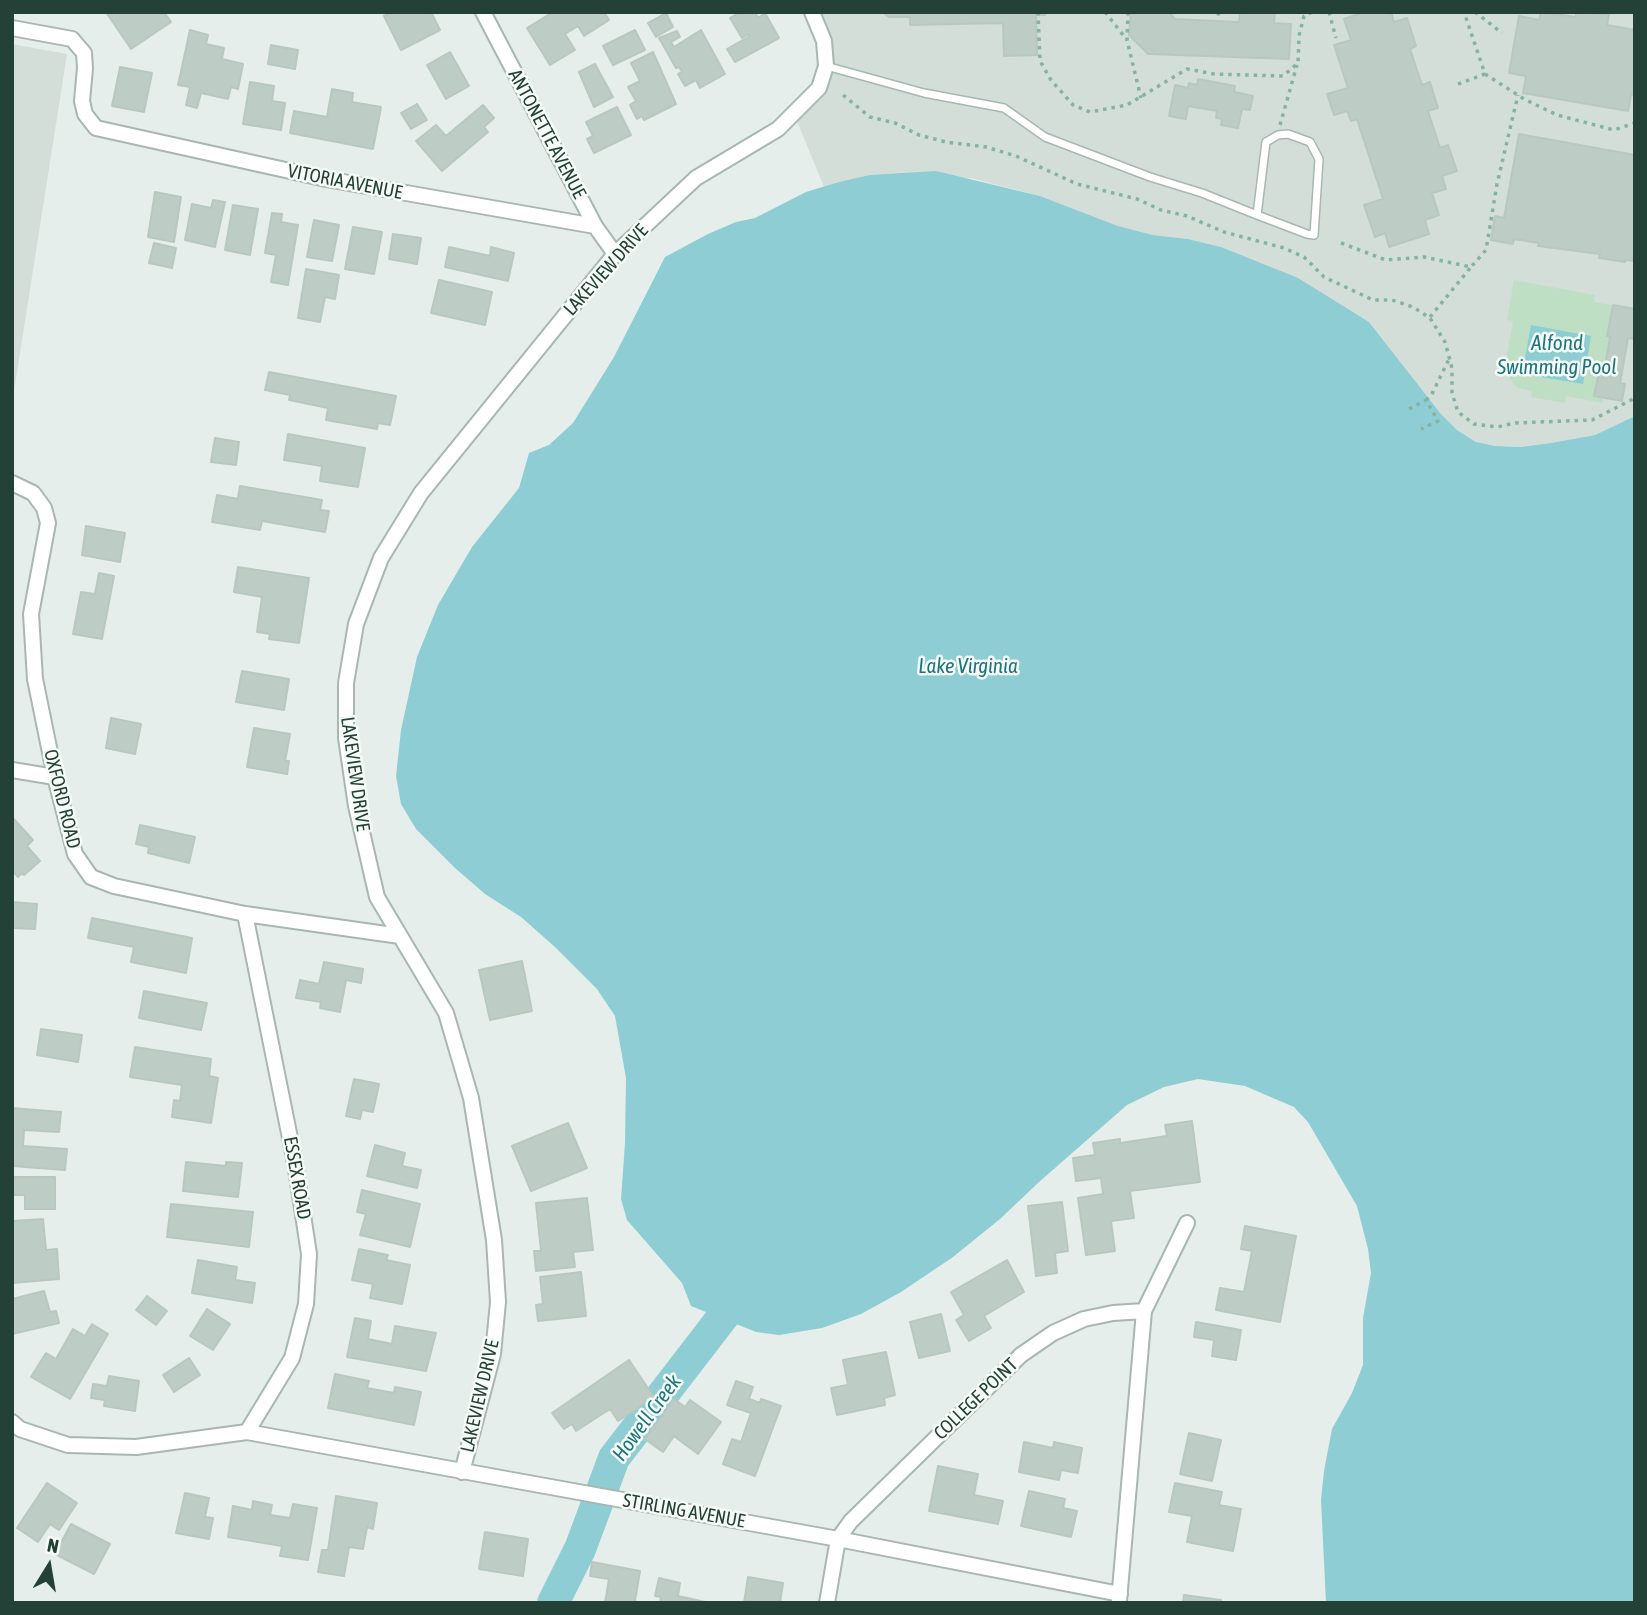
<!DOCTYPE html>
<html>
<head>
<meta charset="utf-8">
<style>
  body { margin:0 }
  #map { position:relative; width:1647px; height:1615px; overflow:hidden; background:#e5eeea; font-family:"Asap Condensed",sans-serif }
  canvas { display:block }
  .frame { position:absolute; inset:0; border:14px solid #244137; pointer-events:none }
  .north { position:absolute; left:14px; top:1531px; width:70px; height:70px; -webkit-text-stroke:5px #f6fbf8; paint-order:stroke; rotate:11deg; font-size:19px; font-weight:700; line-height:28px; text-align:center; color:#244137 }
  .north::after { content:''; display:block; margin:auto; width:24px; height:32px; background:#244137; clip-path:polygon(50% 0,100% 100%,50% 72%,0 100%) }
</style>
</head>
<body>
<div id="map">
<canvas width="1647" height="1615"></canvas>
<div class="frame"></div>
<div class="north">N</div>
</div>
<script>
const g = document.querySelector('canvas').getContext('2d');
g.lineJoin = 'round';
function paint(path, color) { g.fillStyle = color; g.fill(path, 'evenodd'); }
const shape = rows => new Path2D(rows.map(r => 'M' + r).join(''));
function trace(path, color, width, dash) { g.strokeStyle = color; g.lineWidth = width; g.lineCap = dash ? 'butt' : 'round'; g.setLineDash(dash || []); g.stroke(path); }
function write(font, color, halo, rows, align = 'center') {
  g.font = font + ' "Asap Condensed",sans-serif'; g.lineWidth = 5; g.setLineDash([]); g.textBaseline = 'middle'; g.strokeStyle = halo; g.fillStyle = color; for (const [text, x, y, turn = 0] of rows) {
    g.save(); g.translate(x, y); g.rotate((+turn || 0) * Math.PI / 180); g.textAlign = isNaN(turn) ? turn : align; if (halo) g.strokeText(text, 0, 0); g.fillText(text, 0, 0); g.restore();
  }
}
paint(shape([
  [817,12,1635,12,1635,416,1595,435,1551,443,1520,447,1495,446,1476,442,1457,430,1441,414,1369,322,1221,247,1188,239,1153,235,1118,226,1040,196,971,178,839,182,824,187,797,121,822,98,831,81,833,57,830,41],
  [12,44,67,54,12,404]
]), '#d3ded9');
paint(shape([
  [1514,280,1595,295,1594,302,1613,305,1607,336,1610,337,1603,378,1598,377,1595,396,1603,398,1603,403,1566,396,1565,403,1531,397,1532,391,1518,388,1504,372,1513,321,1507,320]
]), '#bfdfc5');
paint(shape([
  [936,171,1040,196,1118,226,1153,235,1188,239,1221,247,1298,278,1369,322,1441,414,1457,430,1476,442,1495,446,1520,447,1551,443,1595,435,1635,416,1635,1603,1326,1603,1321,1500,1324,1471,1332,1429,1352,1393,1363,1365,1363,1318,1371,1273,1368,1249,1357,1206,1308,1122,1294,1107,1245,1086,1198,1079,1164,1087,1127,1105,1039,1182,1000,1219,953,1257,901,1292,861,1314,822,1328,779,1335,756,1332,691,1306,682,1283,627,1220,621,1199,625,1143,626,1078,615,1016,597,989,555,947,521,917,485,894,455,868,416,829,401,804,396,776,401,730,417,657,438,605,472,547,519,488,529,453,549,445,573,423,614,357,665,257,708,234,736,222,755,218,806,192,839,182,870,175],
  [1531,325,1591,336,1583,384,1522,374]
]), '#8ecdd3');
trace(shape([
  [553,1603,580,1549,614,1458,748,1284]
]), '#8ecdd3', 32);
const building = shape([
  [106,12,164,12,171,22,131,49,106,12],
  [392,12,431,12,440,30,401,50,384,16,392,12],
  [553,12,604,12,609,20,584,36,578,26,565,34,575,50,550,65,527,28,553,12],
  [740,12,755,12,758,18,765,13,779,38,735,62,727,49,750,36,749,34,742,38,730,18,740,12],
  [882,12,1045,12,1045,15,1036,15,1037,55,1004,56,1003,23,910,25,910,17,889,17,882,12],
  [1131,12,1169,12,1175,19,1239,22,1240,12,1275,12,1274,23,1291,24,1289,59,1148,54,1129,35,1131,12],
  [1364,12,1391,12,1394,22,1407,18,1416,46,1410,49,1422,85,1430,82,1438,108,1428,111,1440,148,1448,145,1457,171,1442,176,1446,189,1432,193,1439,215,1425,220,1429,234,1389,247,1385,233,1375,237,1364,205,1383,199,1357,119,1351,121,1347,111,1334,115,1327,94,1348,88,1334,45,1351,40,1344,19,1364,12],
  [1541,12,1576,17,1576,12,1609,14,1607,25,1635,30,1635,95,1631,94,1628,111,1523,93,1526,76,1509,73,1519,16,1539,20,1541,12],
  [666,13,673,27,656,37,648,23,666,13],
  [190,30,208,35,206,44,224,48,222,59,243,64,238,89,231,87,228,99,201,93,197,108,186,105,190,87,178,85,190,30],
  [635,30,645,50,613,65,603,46,635,30],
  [701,30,725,74,700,88,696,80,685,86,678,74,682,72,679,67,676,68,659,38,677,31,680,37,671,42,674,47,701,30],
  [271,45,298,50,295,69,268,64,271,45],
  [450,52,469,86,446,99,427,65,450,52],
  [653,52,676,104,644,120,642,116,637,119,630,105,636,101,628,87,640,81,631,63,653,52],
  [595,64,613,97,594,107,579,72,595,64],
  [120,67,152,73,144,112,112,106,120,67],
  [1198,79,1235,86,1234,92,1253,96,1250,110,1242,109,1238,128,1221,125,1222,119,1216,118,1217,111,1188,106,1186,119,1169,116,1175,85,1188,88,1189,83,1197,85,1198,79],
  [250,82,274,86,272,101,285,103,281,130,243,124,250,82],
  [332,89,353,93,352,102,381,107,373,149,290,133,294,111,327,117,332,89],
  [417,104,427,120,411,129,401,113,417,104],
  [483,105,494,118,484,127,488,132,442,171,416,141,436,125,446,136,483,105],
  [617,107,631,135,594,153,587,139,593,136,586,122,617,107],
  [1519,134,1635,155,1635,261,1625,260,1625,262,1599,258,1600,254,1538,246,1539,243,1514,239,1513,244,1491,240,1495,216,1504,218,1519,134],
  [155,192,181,197,174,242,148,237,155,192],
  [213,200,225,202,215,247,185,240,192,204,211,208,213,200],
  [233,205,258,209,250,255,225,250,233,205],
  [272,213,282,214,281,222,298,225,288,285,271,282,276,255,265,253,272,213],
  [314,220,339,225,332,261,307,257,314,220],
  [353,227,382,232,374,274,345,269,353,227],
  [393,234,421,238,417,264,389,259,393,234],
  [154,243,176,248,172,268,149,263,154,243],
  [449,247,490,256,491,247,514,253,508,281,445,267,449,247],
  [306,269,339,275,335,299,325,297,320,322,298,318,306,269],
  [439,280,492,292,485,325,431,313,439,280],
  [1613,305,1635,309,1635,339,1628,338,1620,383,1625,384,1622,401,1594,396,1598,377,1603,378,1610,337,1607,336,1613,305],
  [269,372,396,396,390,425,378,423,377,429,326,420,328,408,289,400,290,395,265,390,269,372],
  [288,434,365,448,358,487,320,481,322,466,284,460,288,434],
  [215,438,239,442,236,465,211,462,215,438],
  [240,486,322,500,320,510,329,511,325,532,262,521,260,530,212,522,217,495,238,499,240,486],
  [86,526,125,533,120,562,82,555,86,526],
  [238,567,309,578,299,643,269,639,270,634,257,632,262,597,234,592,238,567],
  [99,573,114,576,102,639,73,634,81,592,95,594,99,573],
  [242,671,289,679,284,710,236,702,242,671],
  [111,718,141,724,135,754,106,748,111,718],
  [254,728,290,734,285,761,289,761,287,774,247,767,254,728],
  [12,817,33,840,27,846,40,861,24,875,22,873,18,877,12,870,12,817],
  [140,825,195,837,189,863,148,853,149,847,136,844,140,825],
  [12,902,37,904,35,929,12,928,12,902],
  [92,918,192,938,186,973,131,962,134,947,88,938,92,918],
  [522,961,532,1011,490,1020,479,970,522,961],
  [324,962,363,969,361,983,346,980,340,1012,320,1008,321,1002,296,998,300,980,319,984,324,962],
  [144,991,207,1003,201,1030,139,1018,144,991],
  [41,1029,82,1035,78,1062,37,1055,41,1029],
  [135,1047,211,1059,209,1076,218,1078,211,1123,172,1117,174,1100,180,1101,182,1085,130,1077,135,1047],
  [354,1079,379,1084,373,1112,362,1110,360,1119,346,1116,354,1079],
  [12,1108,61,1112,59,1132,24,1130,23,1146,67,1149,65,1170,12,1166,12,1108],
  [1192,1121,1200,1182,1130,1191,1134,1218,1111,1221,1115,1251,1086,1255,1078,1198,1103,1194,1101,1178,1076,1181,1073,1158,1095,1155,1093,1143,1120,1139,1120,1143,1167,1136,1165,1125,1192,1121],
  [568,1123,587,1168,531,1191,512,1146,568,1123],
  [375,1145,405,1153,402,1166,421,1170,417,1188,367,1176,375,1145],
  [186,1162,226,1166,226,1162,242,1163,238,1197,183,1191,186,1162],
  [12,1177,55,1177,55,1209,25,1209,25,1195,12,1195,12,1177],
  [362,1190,420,1204,410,1247,360,1235,366,1214,357,1212,362,1190],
  [587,1198,593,1250,573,1252,575,1267,536,1271,534,1251,541,1251,536,1203,587,1198],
  [1062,1202,1068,1251,1055,1253,1057,1273,1036,1276,1028,1206,1062,1202],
  [171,1204,253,1212,249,1247,167,1237,171,1204],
  [43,1219,46,1250,57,1249,59,1279,12,1283,12,1221,43,1219],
  [1245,1226,1296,1236,1280,1322,1216,1310,1220,1288,1244,1292,1252,1251,1241,1249,1245,1226],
  [359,1249,388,1255,386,1260,410,1265,402,1304,370,1298,373,1284,352,1280,359,1249],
  [198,1260,237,1267,235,1280,255,1283,252,1303,192,1293,198,1260],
  [1007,1260,1024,1292,984,1316,991,1328,969,1341,956,1320,964,1315,951,1292,1007,1260],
  [581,1272,586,1316,538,1321,536,1305,543,1304,540,1277,581,1272],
  [44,1291,50,1312,56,1311,59,1323,12,1334,12,1299,44,1291],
  [147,1296,167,1311,156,1325,136,1310,147,1296],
  [207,1309,230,1324,213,1350,190,1336,207,1309],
  [941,1314,950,1351,919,1358,910,1322,941,1314],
  [355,1318,371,1321,368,1339,392,1344,395,1326,436,1333,426,1371,347,1357,355,1318],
  [1196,1322,1241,1330,1236,1360,1212,1356,1214,1340,1194,1337,1196,1322],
  [92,1324,108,1334,70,1399,31,1377,46,1353,56,1359,73,1329,85,1336,92,1324],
  [886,1352,895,1395,884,1398,885,1405,837,1415,831,1388,848,1385,843,1360,886,1352],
  [189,1358,200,1375,174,1392,163,1375,189,1358],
  [629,1360,654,1397,618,1421,610,1409,576,1431,572,1424,564,1429,552,1413,629,1360],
  [335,1374,369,1381,367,1388,394,1393,395,1387,421,1392,414,1425,328,1408,335,1374],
  [109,1376,139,1381,135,1411,104,1406,105,1400,91,1398,93,1384,107,1386,109,1376],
  [736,1381,753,1387,749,1399,760,1403,761,1399,781,1406,755,1476,723,1464,732,1439,741,1442,751,1413,727,1405,736,1381],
  [674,1399,685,1407,690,1400,721,1422,698,1454,674,1436,663,1452,645,1439,674,1399],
  [1189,1433,1221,1440,1212,1481,1180,1474,1189,1433],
  [1024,1442,1053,1448,1054,1442,1082,1448,1078,1473,1061,1470,1059,1480,1019,1472,1024,1442],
  [938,1466,978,1474,974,1495,1003,1501,998,1524,929,1511,938,1466],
  [47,1483,77,1503,59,1530,50,1524,38,1542,17,1528,47,1483],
  [1175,1483,1222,1492,1219,1505,1241,1509,1233,1551,1187,1542,1192,1516,1169,1512,1175,1483],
  [1029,1491,1065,1499,1063,1508,1077,1511,1071,1537,1021,1526,1029,1491],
  [185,1493,209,1498,205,1517,213,1518,209,1539,176,1533,185,1493],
  [336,1496,377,1503,373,1529,367,1527,363,1549,349,1547,344,1576,318,1572,322,1550,328,1550,336,1496],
  [253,1501,272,1505,270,1515,290,1518,293,1504,317,1508,308,1560,280,1556,282,1546,228,1537,233,1506,252,1510,253,1501],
  [71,1524,110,1544,94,1574,55,1554,71,1524],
  [485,1532,528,1539,523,1576,479,1569,485,1532],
  [592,1562,640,1571,635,1601,638,1603,605,1603,609,1579,590,1576,592,1562],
  [748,1577,783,1583,780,1603,744,1603,748,1577],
  [659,1578,680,1583,678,1596,710,1603,660,1603,661,1597,655,1596,659,1578],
  [1184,1595,1221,1600,1220,1603,1183,1603,1184,1595]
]);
paint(building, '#bdccc5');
trace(building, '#b8c8c0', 2);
const lane = shape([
  [826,66,924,93,1004,108,1045,137,1150,177,1202,193,1257,215,1307,234,1314,235,1319,159,1310,142,1288,134,1278,135,1266,142,1257,215]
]);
const street = shape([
  [483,12,595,226,615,254],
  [12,28,72,39,84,53,85,68,82,101,85,114,96,128,326,179,595,226],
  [12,483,33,493,44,508,48,523,31,614,35,679,55,777,75,854,91,877,114,886,245,914,400,936],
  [12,770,55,777],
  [245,914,295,1163,309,1254,306,1304,292,1358,247,1432],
  [12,1422,20,1429,68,1445,136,1447,247,1432,838,1539,1120,1594],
  [462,1472,493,1354,498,1302,494,1240,471,1098,446,1013,377,897,356,806,346,738,346,683,356,624,381,558,421,493,615,254,696,178,778,129,819,88,826,66,824,41,812,12],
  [1119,1601,1144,1311,1187,1223],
  [827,1603,838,1539,851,1521,1021,1355,1053,1333,1084,1319,1113,1313,1144,1311]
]);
trace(lane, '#a7b7b1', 10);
trace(street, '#a7b7b1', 18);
trace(shape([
  [1038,12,1040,61,1051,80,1073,105,1090,112,1127,105,1187,69,1214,74,1283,76,1298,63,1299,36,1304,16,1312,12],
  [1105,12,1127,40],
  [1128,12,1127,40,1141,98],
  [1218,12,1219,18],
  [1329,12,1336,38],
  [1475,12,1502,33],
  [1485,74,1524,99,1557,115,1614,130,1635,123],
  [1458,84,1485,74,1464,12],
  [843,95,870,117,895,123,919,135,946,142,986,147,1016,156,1077,184,1137,199,1161,210,1187,216,1224,232,1284,248,1304,257,1324,277,1373,300,1392,300,1413,307,1430,318,1445,342,1452,368,1452,393,1458,412,1474,424,1497,427,1515,423,1592,420,1635,398],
  [1280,125,1297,65],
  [1341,243,1386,260,1424,257,1471,267,1486,250,1497,184,1518,95],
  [1430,317,1471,267],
  [1426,400,1431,396,1449,359],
  [1409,409,1426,400,1438,421,1421,429]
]), '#86b2a1', 3.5, [3.5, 5]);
trace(lane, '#fff', 7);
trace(street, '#fff', 14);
write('19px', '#244137', '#f6fbf8', [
  ["ANTONETTE AVENUE",547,134,62],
  ["VITORIA AVENUE",345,182,11],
  ["LAKEVIEW DRIVE",606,270,-48],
  ["LAKEVIEW DRIVE",355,774,82],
  ["OXFORD ROAD",62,799,76],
  ["ESSEX ROAD",297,1178,80],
  ["LAKEVIEW DRIVE",480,1396,-77],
  ["COLLEGE POINT",976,1399,-44],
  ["STIRLING AVENUE",684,1511,10]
]);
write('italic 21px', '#1d757e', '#f6fbf8', [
  ["Alfond",1557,343],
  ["Swimming Pool",1557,367],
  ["Lake Virginia",968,666],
  ["Howell Creek",647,1418,-54]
]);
</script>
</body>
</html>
